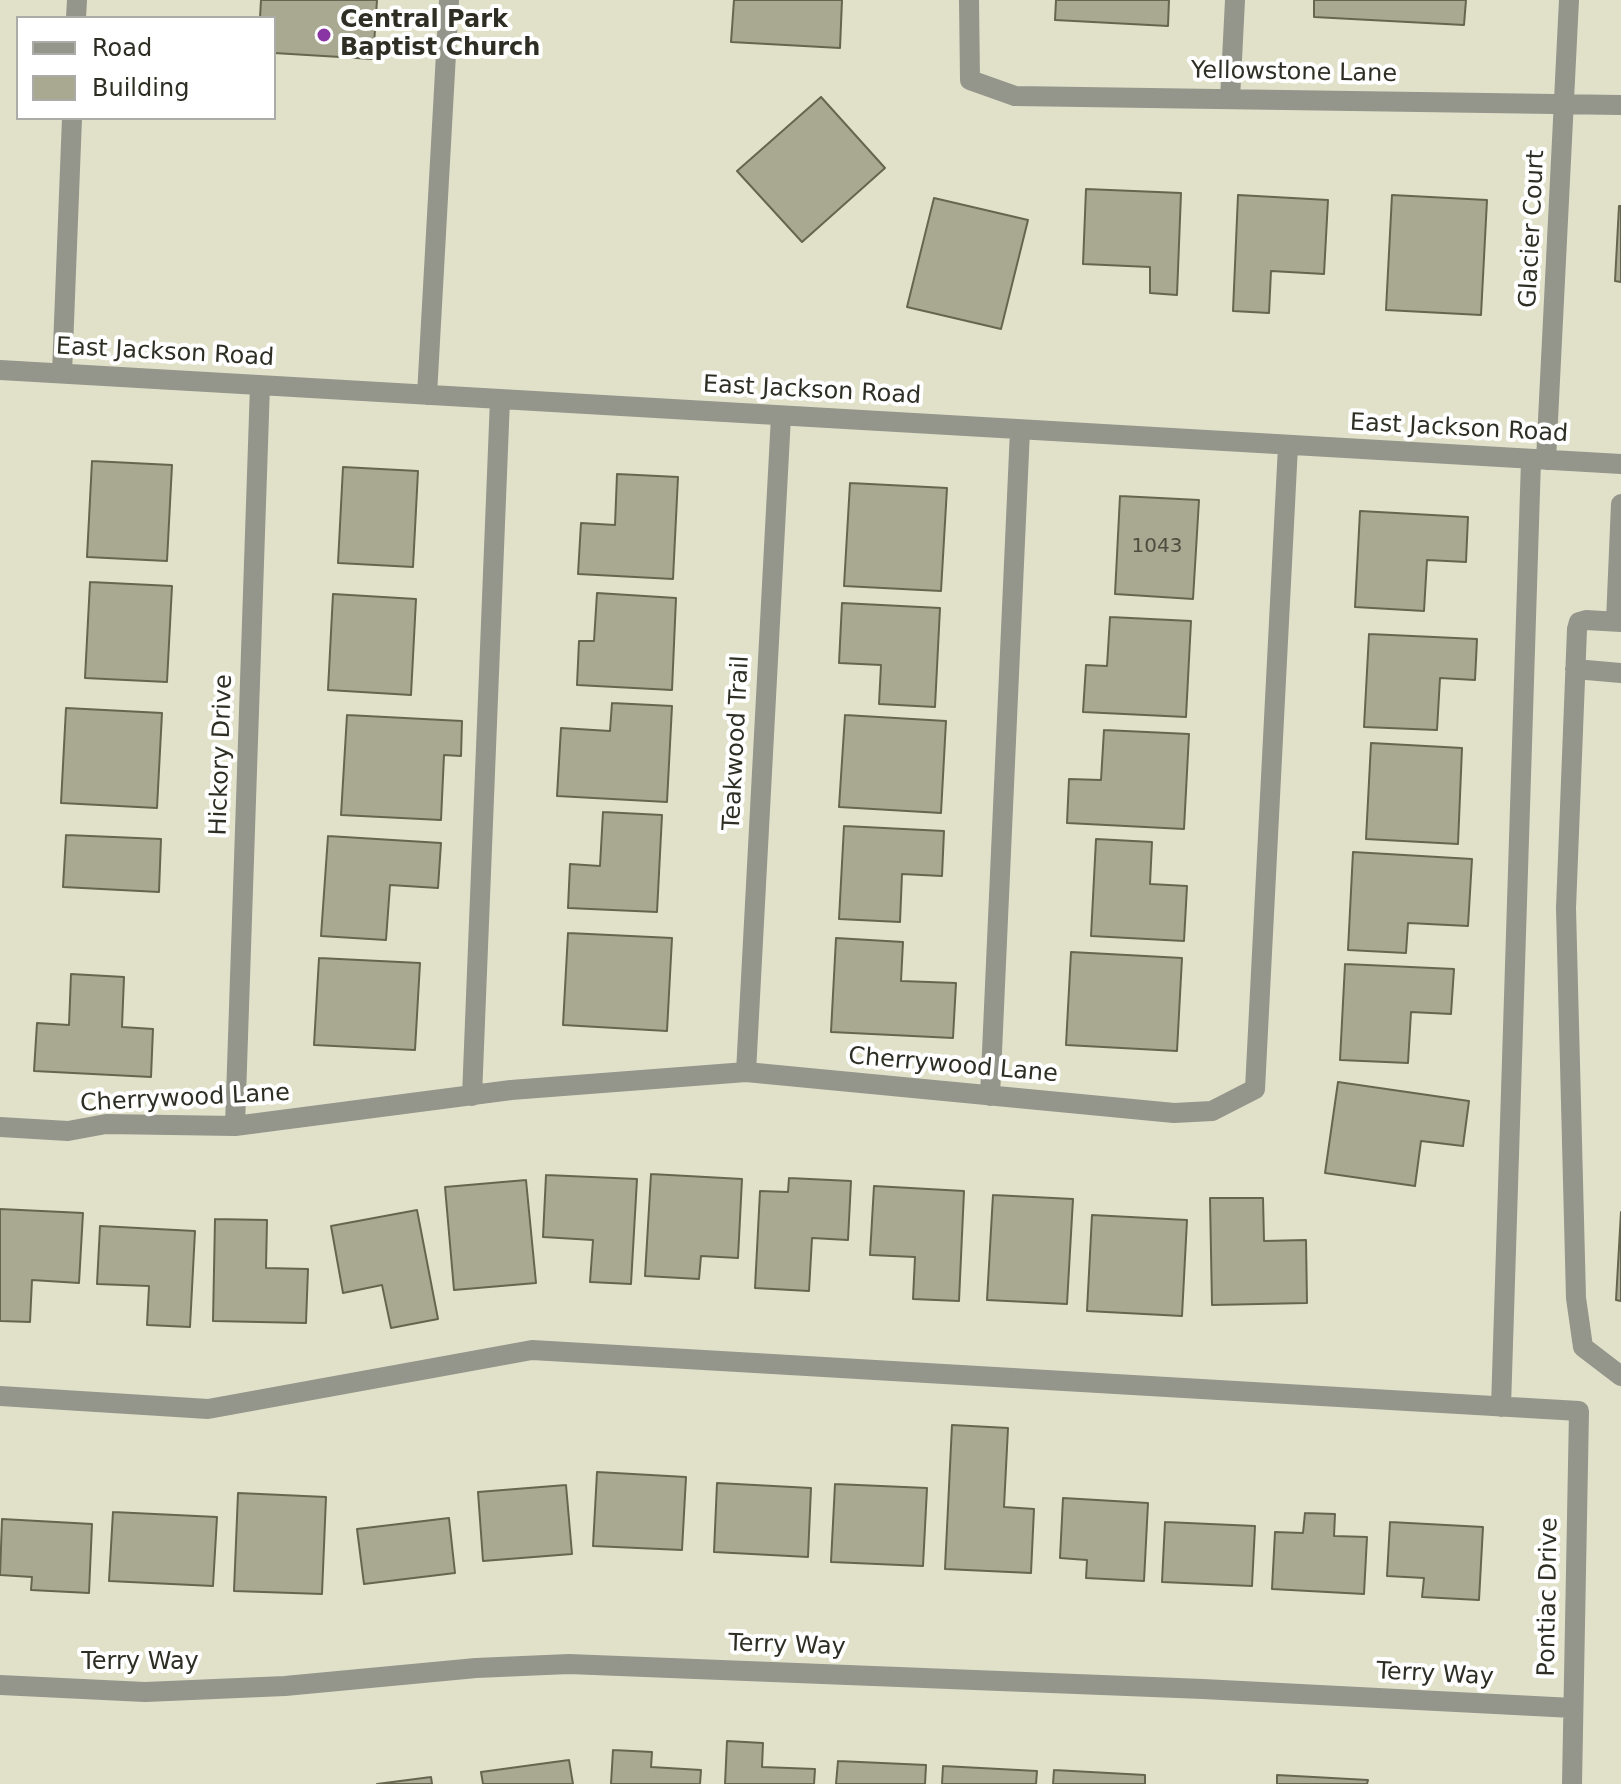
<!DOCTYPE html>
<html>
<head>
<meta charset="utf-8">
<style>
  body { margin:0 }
  #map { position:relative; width:1621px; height:1784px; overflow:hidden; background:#e1e1c9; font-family:"DejaVu Sans",sans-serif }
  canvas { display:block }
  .legend { position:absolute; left:16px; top:16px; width:260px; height:104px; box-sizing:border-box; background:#fff; border:2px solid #ababa8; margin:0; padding:10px 14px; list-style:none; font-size:24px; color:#2e2e25 }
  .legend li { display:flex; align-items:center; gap:16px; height:40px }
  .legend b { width:40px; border:2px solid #ababa8 }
</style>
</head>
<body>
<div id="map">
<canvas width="1621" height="1784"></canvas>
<ul class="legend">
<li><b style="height:10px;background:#94958b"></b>Road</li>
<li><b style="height:22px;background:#a9a992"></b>Building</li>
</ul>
</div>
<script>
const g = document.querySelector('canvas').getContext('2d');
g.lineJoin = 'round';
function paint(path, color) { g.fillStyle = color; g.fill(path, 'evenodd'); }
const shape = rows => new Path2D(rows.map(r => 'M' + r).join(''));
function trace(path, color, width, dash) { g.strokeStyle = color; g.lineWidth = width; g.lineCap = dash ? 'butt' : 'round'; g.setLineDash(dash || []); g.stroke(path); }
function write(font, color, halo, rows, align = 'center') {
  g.font = font + ' "DejaVu Sans",sans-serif'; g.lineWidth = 8; g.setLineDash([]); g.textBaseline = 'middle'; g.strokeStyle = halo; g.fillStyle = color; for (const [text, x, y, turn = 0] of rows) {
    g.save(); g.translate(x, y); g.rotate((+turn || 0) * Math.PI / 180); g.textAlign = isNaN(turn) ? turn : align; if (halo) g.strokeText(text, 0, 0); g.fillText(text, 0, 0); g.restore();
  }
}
const building = shape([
  [261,0,377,0,373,59,274,53,274,18,260,18,261,0],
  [734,0,842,0,840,48,731,42,734,0],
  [1056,0,1169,0,1168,26,1055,20,1056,0],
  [1314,0,1466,0,1464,25,1314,17,1314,0],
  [821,97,885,168,802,242,737,171,821,97],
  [1086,189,1181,193,1177,295,1150,293,1150,267,1083,264,1086,189],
  [1238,195,1328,200,1324,274,1271,271,1269,313,1233,311,1238,195],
  [1392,195,1487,200,1481,315,1386,310,1392,195],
  [934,198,1028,220,1001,329,907,307,934,198],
  [1619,206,1621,206,1621,282,1615,281,1619,206],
  [92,461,172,465,167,561,87,557,92,461],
  [343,467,418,471,413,567,338,563,343,467],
  [617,474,678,477,673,579,578,574,581,523,615,525,617,474],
  [850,483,947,488,941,591,844,586,850,483],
  [1120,496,1199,500,1193,599,1115,594,1120,496],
  [1360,511,1468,517,1466,562,1427,560,1424,611,1355,607,1360,511],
  [90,582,172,586,167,682,85,678,90,582],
  [597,593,676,598,672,690,577,685,579,641,594,641,597,593],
  [333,594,416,599,411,695,328,690,333,594],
  [842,603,940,608,935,707,879,704,881,665,839,663,842,603],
  [1110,617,1191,621,1186,717,1083,712,1086,665,1107,666,1110,617],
  [1369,634,1477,639,1475,680,1440,678,1437,730,1364,727,1369,634],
  [612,703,672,706,667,802,557,796,561,728,610,731,612,703],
  [66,708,162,713,157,808,61,803,66,708],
  [347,715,462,721,461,756,444,755,441,820,341,815,347,715],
  [845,715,946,721,941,813,839,807,845,715],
  [1104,730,1189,734,1184,829,1067,823,1069,779,1101,780,1104,730],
  [1371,743,1462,748,1458,844,1366,839,1371,743],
  [603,812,662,815,657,912,568,908,570,864,600,866,603,812],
  [844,826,944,831,942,876,902,874,900,922,839,919,844,826],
  [66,835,161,839,159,892,63,887,66,835],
  [328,836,441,843,438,888,390,885,386,940,321,936,328,836],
  [1096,839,1152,842,1150,884,1187,886,1184,941,1091,936,1096,839],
  [1353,852,1472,859,1468,926,1408,923,1406,953,1348,950,1353,852],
  [568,933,672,938,667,1031,563,1025,568,933],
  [836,938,903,942,901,981,956,983,953,1038,831,1032,836,938],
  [1071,952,1182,958,1177,1051,1066,1045,1071,952],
  [319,958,420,963,415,1050,314,1045,319,958],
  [1345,964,1454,969,1451,1014,1411,1012,1408,1063,1340,1060,1345,964],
  [71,974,124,977,122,1027,153,1029,151,1077,34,1071,37,1023,69,1025,71,974],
  [1338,1082,1469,1101,1463,1146,1421,1141,1415,1186,1325,1173,1338,1082],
  [651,1174,742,1179,738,1258,701,1256,699,1279,645,1276,651,1174],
  [546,1175,637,1179,631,1284,590,1282,593,1240,543,1237,546,1175],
  [789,1178,851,1181,848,1240,812,1238,809,1291,755,1288,760,1191,788,1192,789,1178],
  [526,1180,536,1283,454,1290,445,1187,526,1180],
  [874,1186,964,1191,959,1301,913,1299,915,1257,870,1255,874,1186],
  [993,1195,1073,1199,1067,1304,987,1300,993,1195],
  [1210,1198,1263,1198,1264,1241,1306,1240,1307,1303,1212,1305,1210,1198],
  [0,1209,83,1213,79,1283,32,1280,30,1322,0,1321,0,1209],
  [417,1210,438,1319,391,1328,382,1285,343,1293,331,1226,417,1210],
  [1621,1212,1621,1301,1616,1300,1621,1212],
  [1092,1215,1187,1220,1182,1316,1087,1311,1092,1215],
  [215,1219,267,1220,266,1268,308,1269,306,1323,213,1321,215,1219],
  [100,1226,195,1231,190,1327,147,1325,149,1286,97,1284,100,1226],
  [952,1425,1008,1428,1004,1507,1034,1509,1031,1573,945,1569,952,1425],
  [597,1472,686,1477,682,1550,593,1546,597,1472],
  [717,1483,811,1488,808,1557,714,1552,717,1483],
  [835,1484,927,1488,923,1566,831,1562,835,1484],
  [566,1485,572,1554,483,1561,478,1492,566,1485],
  [238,1493,326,1497,322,1594,234,1591,238,1493],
  [1063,1498,1148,1503,1144,1581,1086,1578,1087,1560,1060,1558,1063,1498],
  [113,1512,217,1517,213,1586,109,1581,113,1512],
  [1305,1513,1335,1514,1334,1536,1367,1537,1364,1594,1272,1589,1275,1532,1303,1533,1305,1513],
  [449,1518,455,1573,364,1584,357,1529,449,1518],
  [2,1519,92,1524,89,1593,31,1590,32,1577,0,1575,2,1519],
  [1165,1522,1255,1526,1252,1586,1162,1582,1165,1522],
  [1390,1522,1483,1527,1479,1600,1422,1597,1424,1578,1387,1576,1390,1522],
  [727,1741,763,1743,762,1767,815,1769,814,1784,725,1784,727,1741],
  [613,1750,652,1752,651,1767,701,1770,700,1784,611,1784,613,1750],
  [569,1760,573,1784,483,1784,481,1772,569,1760],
  [838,1761,926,1765,925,1784,836,1784,838,1761],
  [943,1766,1037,1771,1036,1784,942,1784,943,1766],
  [1054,1770,1145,1775,1145,1784,1053,1784,1054,1770],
  [1277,1775,1368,1780,1367,1784,1277,1784,1277,1775],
  [431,1777,432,1784,377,1784,431,1777]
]);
paint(building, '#a9a992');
trace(building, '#666650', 2);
trace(shape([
  [969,0,970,80,1015,96,1621,105],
  [76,18,77,0],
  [1230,99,1235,0],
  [0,370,1621,464],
  [62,373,72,118],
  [427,395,449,0],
  [1546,460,1569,0],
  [1616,621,1621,504],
  [1621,622,1586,620,1579,622,1577,629,1566,908,1576,1298,1583,1347,1621,1376],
  [1575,669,1621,673],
  [746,1072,781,416],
  [472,1096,500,399],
  [990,1096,1020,430],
  [235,1126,260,385],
  [0,1127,68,1131,106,1124,235,1126,511,1090,746,1072,1174,1113,1212,1111,1255,1089,1288,446],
  [0,1396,208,1409,532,1350,1579,1411,1572,1784],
  [1501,1407,1531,460],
  [0,1685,145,1692,285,1686,476,1668,569,1664,1203,1689,1573,1708]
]), '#94958b', 20);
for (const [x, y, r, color] of [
  [324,35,8,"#8935a3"]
]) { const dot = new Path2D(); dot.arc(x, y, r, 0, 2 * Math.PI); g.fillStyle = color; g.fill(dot); trace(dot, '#fff', 3); }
write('20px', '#4d4d40', null, [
  ["1043",1157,547]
]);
write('bold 24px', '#2e2e25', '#fff', [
  ["Central Park",340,21],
  ["Baptist Church",340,49]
], 'left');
write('24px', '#2e2e25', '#fff', [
  ["Yellowstone Lane",1294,73,1],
  ["Glacier Court",1533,229,-87],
  ["East Jackson Road",165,353,3],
  ["East Jackson Road",812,391,3],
  ["East Jackson Road",1459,429,3],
  ["Teakwood Trail",737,743,-87],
  ["Hickory Drive",222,755,-88],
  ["Cherrywood Lane",953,1066,5],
  ["Cherrywood Lane",185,1099,-3],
  ["Pontiac Drive",1549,1597,-89],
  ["Terry Way",787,1646,2],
  ["Terry Way",140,1663],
  ["Terry Way",1435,1675,3]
]);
</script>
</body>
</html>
